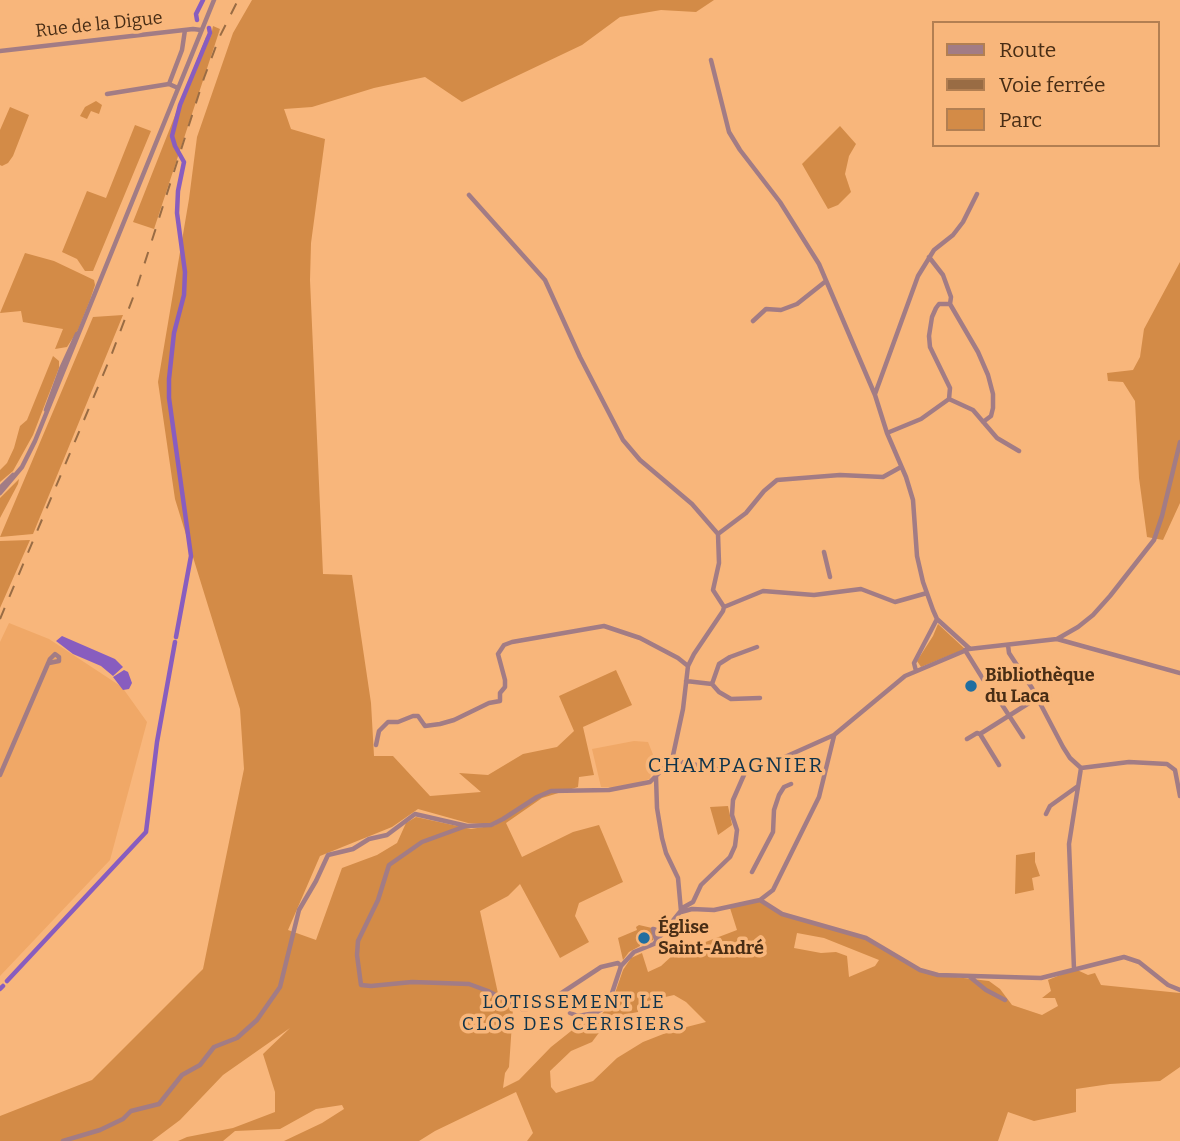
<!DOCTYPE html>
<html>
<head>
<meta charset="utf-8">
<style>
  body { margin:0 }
  #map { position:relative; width:1180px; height:1141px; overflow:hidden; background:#f8b67b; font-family:Bitter,serif }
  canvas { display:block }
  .legend { position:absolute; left:932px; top:21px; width:228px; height:126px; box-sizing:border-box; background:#f8b67b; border:2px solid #b27f52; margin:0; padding:9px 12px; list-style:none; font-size:21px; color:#482d15 }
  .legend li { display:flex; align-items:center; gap:14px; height:35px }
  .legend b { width:35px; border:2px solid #b27f52 }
</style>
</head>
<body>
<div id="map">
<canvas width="1180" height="1141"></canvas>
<ul class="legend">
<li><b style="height:9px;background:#a27c85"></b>Route</li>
<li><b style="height:9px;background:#996c44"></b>Voie ferrée</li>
<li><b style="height:19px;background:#d38b47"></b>Parc</li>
</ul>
</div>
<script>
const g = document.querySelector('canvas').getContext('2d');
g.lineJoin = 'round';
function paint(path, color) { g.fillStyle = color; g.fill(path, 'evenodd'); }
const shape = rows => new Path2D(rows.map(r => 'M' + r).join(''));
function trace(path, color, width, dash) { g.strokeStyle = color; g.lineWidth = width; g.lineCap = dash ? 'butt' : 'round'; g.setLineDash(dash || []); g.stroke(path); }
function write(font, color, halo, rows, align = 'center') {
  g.font = font + ' Bitter,serif'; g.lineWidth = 7; g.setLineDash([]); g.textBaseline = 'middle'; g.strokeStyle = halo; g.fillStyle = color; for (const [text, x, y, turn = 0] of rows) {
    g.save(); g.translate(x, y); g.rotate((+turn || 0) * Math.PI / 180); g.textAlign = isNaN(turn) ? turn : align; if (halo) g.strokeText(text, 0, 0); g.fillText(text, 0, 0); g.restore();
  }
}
paint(shape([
  [9,623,49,639,122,687,147,722,110,860,0,976,0,642],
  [634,741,648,742,654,757,650,779,619,788,601,787,592,749]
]), '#f0a867');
paint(shape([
  [252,0,714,0,696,12,661,10,620,17,582,45,462,102,425,77,374,88,312,107,284,109,291,129,325,139,311,243,310,280,323,574,352,575,371,703,374,756,393,756,430,796,481,792,459,773,488,775,523,754,557,747,574,731,559,696,616,670,632,705,583,727,594,775,579,777,578,787,542,798,506,823,522,857,573,832,599,825,623,882,579,903,575,916,589,942,560,958,520,884,508,896,480,911,499,998,513,1008,509,1067,505,1073,503,1088,519,1080,551,1047,590,1016,602,1014,613,999,623,970,631,958,642,953,648,972,661,966,674,954,737,930,730,908,759,901,779,914,868,940,930,974,989,981,1000,989,1012,1005,1042,1015,1058,1006,1055,998,1042,998,1051,991,1048,980,1075,969,1088,975,1095,973,1101,985,1180,993,1180,1067,1160,1081,1110,1084,1076,1089,1076,1112,1034,1121,1008,1112,998,1141,527,1141,533,1133,516,1092,435,1131,419,1141,284,1141,322,1123,344,1109,342,1105,316,1109,280,1129,235,1131,223,1141,178,1141,187,1137,233,1128,275,1112,275,1092,263,1054,290,1028,223,1075,180,1120,152,1141,0,1141,0,1116,92,1080,203,969,244,769,240,709,175,499,158,382,189,199,197,137,233,33],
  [418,809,468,823,496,825,471,829,416,817,406,823,397,843,377,855,342,868,316,940,288,930,320,856,392,827],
  [797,933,824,938,879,960,875,966,849,977,847,956,836,952,821,953,794,948],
  [674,995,686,1002,706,1022,671,1031,643,1042,617,1058,593,1081,556,1093,551,1087,550,1071,571,1051,592,1042,604,1026,622,1015,638,1012,639,1003],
  [213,26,220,29,154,229,133,222,206,37,210,38,211,36],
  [96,101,102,105,99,114,91,111,87,119,80,116,85,107],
  [10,107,29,115,13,156,8,163,2,166,0,165,0,130],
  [135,125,151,131,93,271,85,271,77,259,62,252,87,191,106,198],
  [840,126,856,144,849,156,845,174,851,192,838,205,828,209,802,164],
  [25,253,54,261,94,280,95,285,90,300,78,330,67,347,55,349,63,329,23,322,21,311,0,313],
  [1180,262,1180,503,1163,540,1147,537,1139,478,1135,401,1123,382,1108,381,1107,373,1133,370,1140,357,1144,329],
  [123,315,33,534,0,537,93,317],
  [53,356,59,361,59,368,33,435,13,471,0,482,0,470,7,463,14,448,20,426,27,420],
  [19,479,18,484,0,518,0,498],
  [30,540,0,608,0,541],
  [938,624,965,649,921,667,917,661,933,636],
  [728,806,732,825,718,835,710,807],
  [1035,852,1035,862,1040,876,1032,878,1034,890,1015,894,1016,855],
  [639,925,652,928,653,940,648,943,647,931,639,932,640,946,629,952,623,960,618,938,637,930,636,927]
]), '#d38b47');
paint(shape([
  [62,636,115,659,123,667,113,676,101,666,73,654,56,641],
  [124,670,128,672,132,683,129,689,123,690,113,677]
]), '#885dbf');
trace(shape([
  [197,20,196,14,203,0],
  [176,637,191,556,169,398,169,379,174,333,184,295,185,272,177,213,178,191,184,162,175,146,172,136,180,105,210,33,209,28],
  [7,981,146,832,157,742,175,642],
  [0,989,3,986]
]), '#885dbf', 4.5);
trace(shape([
  [0,51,193,29,201,30],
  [711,60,729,132,740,150,780,202,819,264,875,395,887,433,906,477,913,500,917,556,923,582,933,610,937,619,969,648],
  [178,88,169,84,182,50,185,30],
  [107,94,169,84],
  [469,195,545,280,580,357,623,440,640,460,692,504,718,534],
  [929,257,943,275,951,297,950,304,978,352,988,375,993,394,993,408,991,416,983,422],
  [753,321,766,309,781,310,797,304,826,281],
  [875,394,918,276,934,250,953,235,963,222,977,194],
  [949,399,950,388,930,347,929,336,932,317,936,308,939,304,950,304],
  [46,410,61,369,77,334],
  [887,433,921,419,949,399,973,410,997,438,1019,451],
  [0,488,13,475],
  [0,493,22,467,35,441,214,0],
  [718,534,746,513,764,491,777,480,840,475,883,477,901,467],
  [824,552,830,577],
  [724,607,763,591,814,595,861,589,895,602,927,593],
  [1057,639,1180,673],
  [1008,645,1009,653,1032,688,1063,747,1070,758,1081,768],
  [965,650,983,679],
  [916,671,914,663,937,619],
  [686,681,712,684,719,692,731,699,760,698],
  [712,684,719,664,730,657,757,647],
  [995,694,1023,737],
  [967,739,977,733,980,734],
  [376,745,379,731,388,722,398,722,413,716,418,716,425,726,440,724,454,720,489,703,500,701,500,693,505,687,505,680,498,654,504,645,512,642,604,626,640,638,678,658,688,666],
  [672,760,721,770,767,765,834,735,905,676,969,649,1057,639,1078,627,1093,615,1110,596,1154,540,1162,516,1180,442],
  [672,760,683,709,688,666,694,654,723,611,724,607,713,590,719,563,718,534],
  [999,765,980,734,1037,698],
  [1081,768,1129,762,1167,764,1175,770,1180,796],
  [0,775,50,659,55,654,59,657,59,661,49,663],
  [656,777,657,808,662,838,666,853,678,878,681,911],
  [1046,814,1050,806,1078,786],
  [466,826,422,842,389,865,378,900,358,941,357,955,361,985,371,986,412,982,469,984,488,991,522,1009,527,1009,557,996,601,967,618,963,621,966],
  [752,872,773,832,774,810,779,795,784,787,791,784],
  [760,900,782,914,866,938,920,970,938,975,1041,978,1124,957,1139,962,1168,985,1180,990],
  [681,912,692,909,714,910,760,900,773,890,819,797,834,736],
  [656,940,653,929,664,932],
  [1074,969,1069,844,1081,768],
  [970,977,986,990,1005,1000],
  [570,1013,578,1016,595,1013,602,1009,610,999,621,966,634,952,654,944,684,907,693,902,701,885,730,857,735,846,737,830,732,815,733,800,747,768],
  [63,1141,100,1130,123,1119,131,1111,159,1104,182,1075,200,1065,214,1047,237,1038,257,1020,280,987,299,910,316,881,328,855,353,849,369,839,387,835,415,814,467,826,491,825,503,819,537,797,551,791,609,790,650,782,672,760]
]), '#a27c85', 4.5);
trace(shape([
  [0,619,111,356,137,287,204,78,219,38,238,0]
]), '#996c44', 2, [12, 12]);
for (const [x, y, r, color] of [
  [971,686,7,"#206ea0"],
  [644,938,7,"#206ea0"]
]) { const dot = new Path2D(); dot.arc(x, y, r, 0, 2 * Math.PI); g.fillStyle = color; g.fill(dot); trace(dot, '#f8b67b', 2.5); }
write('18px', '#482d15', '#f8b67b', [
  ["Rue de la Digue",99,25,-6]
]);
write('bold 18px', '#482d15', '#f8b67b', [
  ["Bibliothèque",985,676],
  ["du Laca",985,697],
  ["Église",658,928],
  ["Saint-André",658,949]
], 'left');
g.letterSpacing = '2px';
write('19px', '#0e334b', '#f8b67b', [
  ["LOTISSEMENT LE",574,1003],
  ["CLOS DES CERISIERS",574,1025]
]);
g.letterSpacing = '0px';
g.letterSpacing = '2px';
write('21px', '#0e334b', '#f8b67b', [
  ["CHAMPAGNIER",736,766]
]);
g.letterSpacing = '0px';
</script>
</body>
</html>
